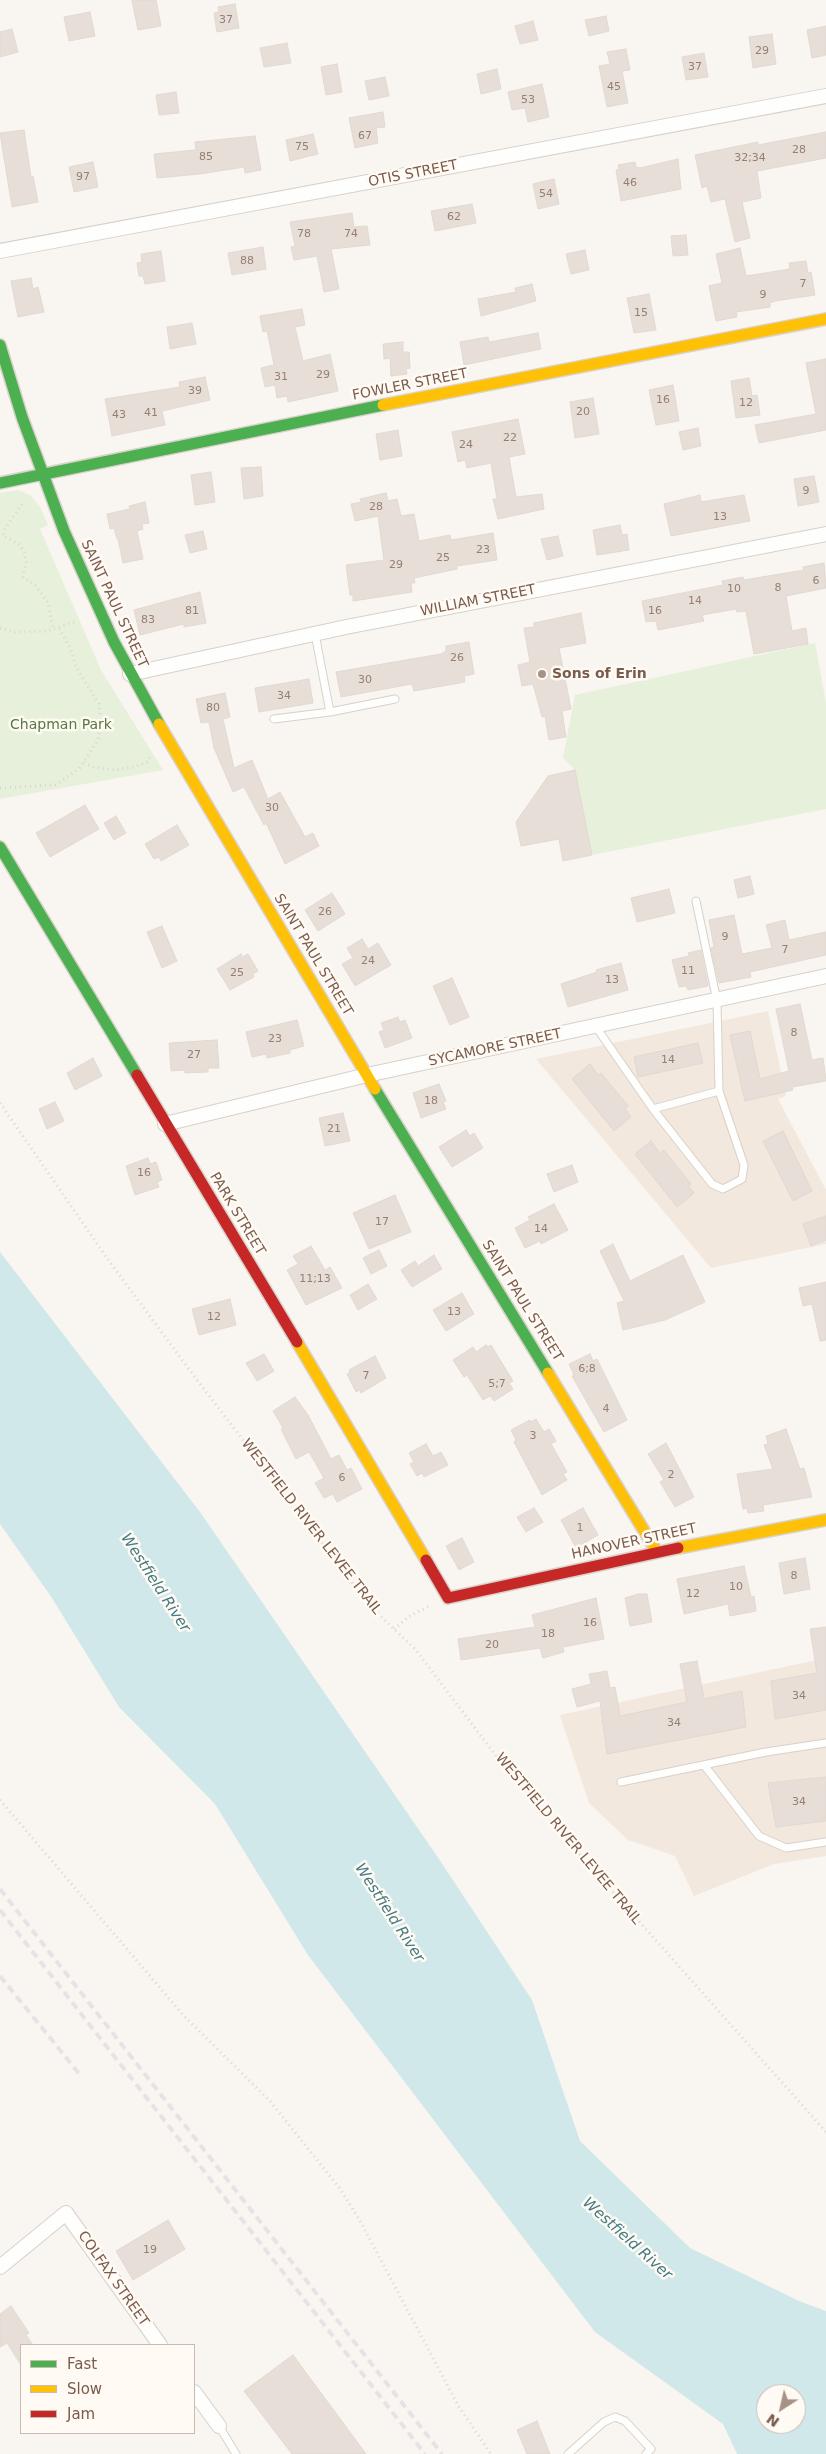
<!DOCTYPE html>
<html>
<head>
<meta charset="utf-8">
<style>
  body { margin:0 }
  #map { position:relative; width:826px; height:2454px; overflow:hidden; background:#f9f5f0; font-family:"DejaVu Sans",sans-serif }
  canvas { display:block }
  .legend { position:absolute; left:20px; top:2344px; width:175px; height:90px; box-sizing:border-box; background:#fffaf3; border:1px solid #cabbb1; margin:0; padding:6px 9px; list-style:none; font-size:15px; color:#7a5c4d }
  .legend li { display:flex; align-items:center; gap:10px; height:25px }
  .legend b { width:25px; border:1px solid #cabbb1 }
  .north { position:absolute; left:756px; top:2384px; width:50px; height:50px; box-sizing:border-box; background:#fffaf3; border:1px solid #cabbb1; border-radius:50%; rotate:215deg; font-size:14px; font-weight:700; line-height:20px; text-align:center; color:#7a5c4d }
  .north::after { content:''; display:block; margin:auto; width:18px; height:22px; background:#a69286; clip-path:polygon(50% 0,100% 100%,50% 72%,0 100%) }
</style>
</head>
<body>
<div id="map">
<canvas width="826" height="2454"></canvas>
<ul class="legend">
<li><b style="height:6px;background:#4caf50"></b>Fast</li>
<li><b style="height:6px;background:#ffc107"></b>Slow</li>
<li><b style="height:6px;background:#c62828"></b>Jam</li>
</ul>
<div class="north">N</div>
</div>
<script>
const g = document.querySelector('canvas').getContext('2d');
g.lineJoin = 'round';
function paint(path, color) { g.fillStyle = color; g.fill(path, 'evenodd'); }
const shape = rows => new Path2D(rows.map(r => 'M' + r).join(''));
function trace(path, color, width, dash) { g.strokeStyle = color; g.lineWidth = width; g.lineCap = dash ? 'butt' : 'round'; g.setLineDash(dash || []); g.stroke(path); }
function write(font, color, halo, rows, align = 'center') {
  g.font = font + ' "DejaVu Sans",sans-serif'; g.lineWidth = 5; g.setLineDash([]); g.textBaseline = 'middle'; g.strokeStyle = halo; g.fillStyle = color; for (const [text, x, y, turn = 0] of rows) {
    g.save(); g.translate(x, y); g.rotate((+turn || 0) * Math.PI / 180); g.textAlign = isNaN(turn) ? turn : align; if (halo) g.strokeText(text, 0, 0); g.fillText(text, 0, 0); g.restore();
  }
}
paint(shape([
  [768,1011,786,1096,778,1099,826,1190,826,1244,711,1268,536,1059],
  [826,1658,826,1856,774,1864,694,1896,675,1856,628,1840,589,1803,560,1715]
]), '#f2e8de');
paint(shape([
  [18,490,30,495,40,507,48,525,40,529,101,670,163,770,0,799,0,493],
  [815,643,826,703,826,809,592,855,575,770,563,758,575,695]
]), '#e7f0db');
paint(shape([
  [0,1252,200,1512,439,1859,532,2000,580,2141,690,2248,799,2301,826,2311,826,2454,737,2454,723,2424,595,2332,308,1955,215,1804,119,1707,52,1598,0,1524],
  [766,2394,796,2394,796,2424,766,2424]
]), '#d0e8ea');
const building = shape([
  [132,0,156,0,161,26,138,30,132,0],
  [235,4,239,28,217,32,214,13,219,12,218,7,235,4],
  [90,12,95,36,69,41,64,17,90,12],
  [606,16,609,31,589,36,585,20,606,16],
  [533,21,538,40,520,44,515,26,533,21],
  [826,26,826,55,812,58,807,30,826,26],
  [12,29,18,52,0,57,0,32,12,29],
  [772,34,776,64,753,68,749,37,772,34],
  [287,43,291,63,264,67,260,48,287,43],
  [626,49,630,70,622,71,628,103,607,107,599,66,610,64,607,52,626,49],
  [704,53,708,77,686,80,682,57,704,53],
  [337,64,342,92,326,95,321,67,337,64],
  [497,69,501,89,481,94,477,74,497,69],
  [385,77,389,96,369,100,365,81,385,77],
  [542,84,549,117,528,122,525,108,512,110,508,92,542,84],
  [176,92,179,113,159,115,156,95,176,92],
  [383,112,385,127,376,128,378,143,355,148,349,118,383,112],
  [24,130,31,177,33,176,38,202,12,207,0,133,24,130],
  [826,132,826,158,757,171,761,198,742,202,750,238,735,242,725,199,711,202,707,186,702,188,695,155,758,142,758,145,826,132],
  [313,134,318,154,290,161,286,140,313,134],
  [255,136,261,170,245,173,244,167,200,174,157,178,154,154,196,150,195,142,255,136],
  [678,159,681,189,621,201,616,170,619,170,618,165,635,162,636,167,640,168,678,159],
  [93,162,98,187,74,192,69,167,93,162],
  [554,179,559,204,538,209,533,184,554,179],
  [472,204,476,223,435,231,431,211,472,204],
  [352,213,354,227,367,226,370,245,331,249,339,289,324,292,317,256,294,260,291,247,295,246,290,222,352,213],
  [686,235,688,255,673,256,671,236,686,235],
  [263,247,266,269,232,275,228,253,263,247],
  [740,248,746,276,790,269,789,263,806,261,808,273,811,272,815,295,775,301,770,303,770,307,736,312,737,317,716,321,709,286,722,283,716,254,740,248],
  [585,250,589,270,571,274,566,254,585,250],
  [161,251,165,281,145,284,143,276,139,276,137,263,142,262,141,254,161,251],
  [31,278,33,289,38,287,44,312,18,317,11,281,31,278],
  [532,284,536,301,481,316,478,299,516,292,515,288,532,284],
  [649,294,656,330,634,333,627,298,649,294],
  [302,309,305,325,295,327,303,361,330,354,338,391,288,402,287,396,277,398,275,385,265,387,261,368,274,365,267,331,263,332,260,316,302,309],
  [192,323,196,344,170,349,167,327,192,323],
  [538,333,541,349,464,365,460,342,488,337,489,342,538,333],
  [403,342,403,352,409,352,410,368,406,369,407,374,391,376,390,358,384,359,383,344,403,342],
  [826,359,826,430,759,443,755,425,816,414,806,363,826,359],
  [205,377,210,400,162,411,165,425,112,436,105,399,180,387,179,382,205,377],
  [749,378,752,396,757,395,760,415,736,418,731,381,749,378],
  [673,385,679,421,656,425,649,390,673,385],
  [593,398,599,434,575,438,570,402,593,398],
  [518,419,525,454,509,457,516,497,542,494,544,509,498,519,493,499,497,499,491,463,467,468,465,460,458,462,452,432,518,419],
  [698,428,701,446,683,450,679,432,698,428],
  [398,430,402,456,380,460,376,434,398,430],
  [261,467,263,496,244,499,241,468,261,467],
  [211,472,215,502,195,505,191,475,211,472],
  [814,476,819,502,798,506,794,479,814,476],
  [386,493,388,501,397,499,401,516,414,514,419,541,450,535,451,540,493,533,497,560,457,566,457,569,414,578,415,583,411,583,412,592,353,601,353,595,350,595,346,565,384,560,378,516,355,521,351,504,361,502,360,499,386,493],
  [700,495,701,502,744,495,750,521,671,536,664,504,700,495],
  [145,502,149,523,142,524,143,529,137,531,143,559,123,563,118,539,117,539,114,528,110,529,107,514,130,509,129,506,145,502],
  [620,525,622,535,627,534,629,550,597,555,593,530,620,525],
  [203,531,207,549,190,553,185,535,203,531],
  [558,536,563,556,547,560,541,539,558,536],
  [824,563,826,588,786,596,792,631,806,628,808,644,754,654,746,611,737,612,736,609,702,615,704,621,658,630,656,621,646,622,642,601,723,585,722,581,743,577,744,580,804,570,803,567,824,563],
  [200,592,206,623,184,627,184,624,140,635,134,610,200,592],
  [581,613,586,643,559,648,571,709,562,711,566,737,549,740,545,716,542,717,533,684,522,686,518,665,530,662,524,628,534,627,534,623,581,613],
  [469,642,474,674,464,676,465,682,414,691,412,684,341,697,336,672,441,654,446,651,446,646,469,642],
  [309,679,313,703,259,712,255,688,309,679],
  [225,693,230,717,223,719,234,768,252,760,268,799,280,792,305,837,313,833,319,846,285,864,266,823,264,825,244,787,233,792,214,748,209,722,201,723,196,699,225,693],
  [575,770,592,855,563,861,559,839,521,846,516,822,548,776,575,770],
  [85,805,99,829,50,857,36,833,85,805],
  [116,816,126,833,114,840,104,823,116,816],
  [177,825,189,845,161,861,159,857,154,859,145,844,177,825],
  [750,876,754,894,738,898,734,880,750,876],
  [669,889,675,913,637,922,631,898,669,889],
  [332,893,345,914,318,931,305,910,332,893],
  [734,915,742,954,772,948,766,925,785,920,789,940,826,932,826,955,750,972,751,977,719,983,711,948,714,947,709,920,734,915],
  [162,926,177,961,162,968,147,932,162,926],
  [362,939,368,949,378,943,391,965,355,986,342,964,353,958,347,948,362,939],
  [701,950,708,986,688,990,686,986,679,987,672,960,689,956,688,953,701,950],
  [241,954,242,957,248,954,258,971,253,974,254,977,230,990,217,969,241,954],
  [621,963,628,990,568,1007,561,984,597,972,596,970,621,963],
  [452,978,469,1017,450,1025,433,986,452,978],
  [800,1004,812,1060,823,1058,826,1081,792,1087,793,1090,745,1101,730,1035,750,1031,760,1079,789,1071,776,1009,800,1004],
  [398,1017,400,1022,405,1020,412,1038,385,1048,379,1032,384,1030,381,1023,398,1017],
  [297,1020,304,1046,290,1050,290,1053,267,1058,266,1054,252,1057,246,1032,297,1020],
  [217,1040,219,1068,208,1068,208,1072,185,1073,184,1070,171,1071,169,1043,217,1040],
  [698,1043,703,1063,638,1077,634,1057,698,1043],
  [93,1058,102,1076,75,1090,67,1073,93,1058],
  [590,1064,598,1075,601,1073,628,1106,625,1109,631,1117,614,1131,572,1079,590,1064],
  [439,1084,446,1101,443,1102,446,1109,421,1118,413,1093,439,1084],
  [55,1102,64,1121,47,1129,39,1109,55,1102],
  [343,1113,350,1141,325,1146,319,1118,343,1113],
  [466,1130,470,1136,474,1133,483,1148,452,1167,439,1147,466,1130],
  [783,1131,812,1191,793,1201,763,1141,783,1131],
  [651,1141,660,1153,664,1150,691,1184,688,1186,694,1193,677,1207,635,1154,651,1141],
  [148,1158,150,1164,156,1162,162,1180,157,1182,159,1187,135,1195,126,1166,148,1158],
  [572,1165,578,1182,554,1192,547,1174,572,1165],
  [395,1195,411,1232,369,1249,353,1213,395,1195],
  [554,1204,568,1230,541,1244,540,1241,525,1248,515,1228,530,1220,528,1217,554,1204],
  [826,1216,826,1240,811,1246,803,1224,826,1216],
  [613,1244,630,1281,683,1255,705,1302,665,1320,623,1330,617,1303,624,1301,600,1251,613,1244],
  [311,1246,325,1270,330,1267,342,1288,306,1305,287,1270,298,1264,293,1256,311,1246],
  [379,1250,387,1266,371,1274,363,1258,379,1250],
  [434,1255,442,1269,412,1287,401,1270,415,1261,418,1266,434,1255],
  [826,1282,826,1340,820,1341,812,1304,803,1306,799,1288,826,1282],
  [368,1284,377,1299,358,1310,350,1295,368,1284],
  [462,1293,474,1314,446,1331,433,1310,462,1293],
  [230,1299,236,1325,199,1335,192,1309,230,1299],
  [486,1345,488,1347,491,1345,513,1381,509,1383,513,1389,494,1401,490,1396,483,1400,467,1375,464,1377,453,1360,473,1347,476,1352,486,1345],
  [264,1354,274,1371,257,1381,246,1363,264,1354],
  [590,1354,593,1361,597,1359,627,1420,604,1432,572,1376,574,1375,569,1364,590,1354],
  [375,1356,386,1378,361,1393,360,1390,356,1392,347,1374,350,1372,349,1370,375,1356],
  [295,1397,308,1415,331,1459,339,1455,347,1470,351,1468,362,1489,337,1502,333,1494,324,1498,315,1483,324,1478,309,1452,296,1459,281,1429,283,1428,273,1411,295,1397],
  [536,1419,544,1432,549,1429,556,1441,551,1444,567,1472,563,1474,567,1480,542,1495,514,1442,516,1440,511,1430,530,1420,531,1422,536,1419],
  [786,1429,800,1469,804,1468,812,1497,763,1505,764,1511,748,1513,747,1508,743,1509,737,1474,773,1469,764,1445,768,1444,766,1436,786,1429],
  [666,1443,694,1497,675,1507,660,1482,664,1480,648,1454,666,1443],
  [426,1444,433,1456,441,1452,448,1465,424,1477,422,1473,417,1476,410,1464,414,1462,409,1453,426,1444],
  [534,1508,543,1522,526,1532,517,1517,534,1508],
  [583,1508,598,1535,576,1548,561,1520,583,1508],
  [462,1538,474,1562,459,1570,446,1546,462,1538],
  [805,1558,810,1589,784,1594,779,1563,805,1558],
  [744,1566,751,1597,754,1596,756,1611,730,1616,728,1604,684,1614,677,1579,744,1566],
  [638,1594,647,1594,652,1622,630,1626,625,1598,638,1594],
  [596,1598,604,1639,563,1647,564,1652,543,1658,540,1648,461,1660,458,1639,535,1627,532,1615,596,1598],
  [826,1627,826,1710,775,1719,771,1681,817,1673,810,1629,826,1627],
  [697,1661,704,1699,742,1691,746,1727,607,1754,600,1701,577,1707,572,1689,591,1684,589,1674,607,1671,610,1688,615,1687,620,1716,687,1702,680,1664,697,1661],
  [826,1777,826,1821,776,1827,768,1783,826,1777],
  [168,2220,185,2249,133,2280,116,2251,168,2220],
  [11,2306,29,2333,26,2335,33,2345,21,2345,21,2365,7,2343,0,2347,0,2314,11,2306],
  [293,2355,366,2454,292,2454,244,2391,293,2355],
  [537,2421,550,2454,527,2454,517,2430,537,2421]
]);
paint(building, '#e6ded7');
trace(building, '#e2d8d2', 1);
const lane = shape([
  [330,712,395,699],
  [274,719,330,712,315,634],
  [596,1027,653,1109,712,1184,723,1189,742,1179,744,1165,719,1091,717,1001,696,901],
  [653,1109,719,1091],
  [704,1765,759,1836,786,1848,826,1842],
  [621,1782,766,1752,826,1743],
  [219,2426,236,2454],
  [568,2454,604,2422,615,2417,625,2421,651,2449,646,2454]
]);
const street = shape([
  [0,251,826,96],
  [130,674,346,627,826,534],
  [165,1124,367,1075,826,976],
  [0,2267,66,2213,160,2345],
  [194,2392,219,2426]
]);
const fast = shape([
  [0,345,22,417,64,531,114,642,159,724],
  [0,483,383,405],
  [0,847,137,1075],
  [375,1089,548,1373]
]);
const slow = shape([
  [383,405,826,319],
  [159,724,375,1089],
  [297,1342,426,1560],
  [548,1373,657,1552],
  [678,1548,826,1520]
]);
const jam = shape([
  [137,1075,297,1342],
  [426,1560,448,1598,678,1548]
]);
trace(lane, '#d7d1cb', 9);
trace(street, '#d7d1cb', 16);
trace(fast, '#d9d2cb', 14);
trace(slow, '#d9d2cb', 14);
trace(jam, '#d9d2cb', 14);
trace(shape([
  [22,504,5,529,3,536,20,545,25,553,26,562,23,577,36,586,48,603,53,630],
  [0,628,15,632,46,631,77,621],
  [84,762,93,767,115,770,134,767,147,762,150,757],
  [0,788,56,785,79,769,98,740,101,724,99,704,76,667,71,650,59,628],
  [0,1103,109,1261,197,1380,370,1606,416,1650,518,1785,826,2132],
  [394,1629,408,1617,431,1605],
  [0,1800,184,2016,270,2101,341,2190,360,2221,459,2407,491,2454]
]), '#dcd5d0', 3, [1, 4]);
trace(lane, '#fefefd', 7);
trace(street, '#fefefd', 14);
trace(fast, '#4caf50', 11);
trace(slow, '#ffc107', 11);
trace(jam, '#c62828', 11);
trace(shape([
  [0,1889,442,2454],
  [0,1910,425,2454],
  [0,1976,81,2076]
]), '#e6e3e7', 4, [8, 5]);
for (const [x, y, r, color] of [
  [542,674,5,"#a69286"]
]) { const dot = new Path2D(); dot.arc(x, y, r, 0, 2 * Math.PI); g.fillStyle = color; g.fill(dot); trace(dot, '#fffaf3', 2); }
write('11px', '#977e72', null, [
  ["37",226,20],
  ["29",762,51],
  ["37",695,67],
  ["45",614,87],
  ["53",528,100],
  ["67",365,136],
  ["75",302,147],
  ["28",799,150],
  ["85",206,157],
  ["32;34",750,158],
  ["97",83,177],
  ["46",630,183],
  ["54",546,194],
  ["62",454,217],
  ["78",304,234],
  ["74",351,234],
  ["88",247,261],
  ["7",803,284],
  ["9",763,295],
  ["15",641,313],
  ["29",323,375],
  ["31",281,377],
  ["39",195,391],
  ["16",663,400],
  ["12",746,403],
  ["20",583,412],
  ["41",151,413],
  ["43",119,415],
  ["22",510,438],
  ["24",466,445],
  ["9",806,491],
  ["28",376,507],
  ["13",720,517],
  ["23",483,550],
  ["25",443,558],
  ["29",396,565],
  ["6",816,581],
  ["8",778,588],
  ["10",734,589],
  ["14",695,601],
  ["81",192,611],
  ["16",655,611],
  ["83",148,620],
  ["26",457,658],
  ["30",365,680],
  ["34",284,696],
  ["80",213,708],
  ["30",272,808],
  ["26",325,912],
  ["9",725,937],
  ["7",785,950],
  ["24",368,961],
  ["11",688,971],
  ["25",237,973],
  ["13",612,980],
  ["8",794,1033],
  ["23",275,1039],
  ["27",194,1055],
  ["14",668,1060],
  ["18",431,1101],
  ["21",334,1129],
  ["16",144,1173],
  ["17",382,1222],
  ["14",541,1229],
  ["11;13",315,1279],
  ["13",454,1312],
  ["12",214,1317],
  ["6;8",587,1369],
  ["7",366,1376],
  ["5;7",497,1384],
  ["4",606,1409],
  ["3",533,1436],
  ["2",671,1475],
  ["6",342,1478],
  ["1",580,1528],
  ["8",794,1576],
  ["10",736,1587],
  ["12",693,1594],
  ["16",590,1623],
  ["18",548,1634],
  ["20",492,1645],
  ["34",799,1696],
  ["34",674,1723],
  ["34",799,1802],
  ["19",150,2250]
]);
write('14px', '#7a5c4d', '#fffaf3', [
  ["OTIS STREET",413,174,-11],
  ["FOWLER STREET",410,385,-11],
  ["WILLIAM STREET",478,601,-11],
  ["SAINT PAUL STREET",114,604,65],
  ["SAINT PAUL STREET",313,955,59],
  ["SYCAMORE STREET",495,1048,-12],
  ["PARK STREET",237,1214,59],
  ["SAINT PAUL STREET",522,1301,58],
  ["WESTFIELD RIVER LEVEE TRAIL",311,1527,52],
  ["HANOVER STREET",634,1542,-12],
  ["WESTFIELD RIVER LEVEE TRAIL",568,1839,50],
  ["COLFAX STREET",113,2279,55]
]);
write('bold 14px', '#7a5c4d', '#fffaf3', [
  ["Sons of Erin",552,674]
], 'left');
write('14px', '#537a41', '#fffaf3', [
  ["Chapman Park",61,725]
]);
write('italic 15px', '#437c86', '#fffaf3', [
  ["Westfield River",155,1583,57],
  ["Westfield River",389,1913,57],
  ["Westfield River",627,2239,42]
]);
</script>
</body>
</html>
